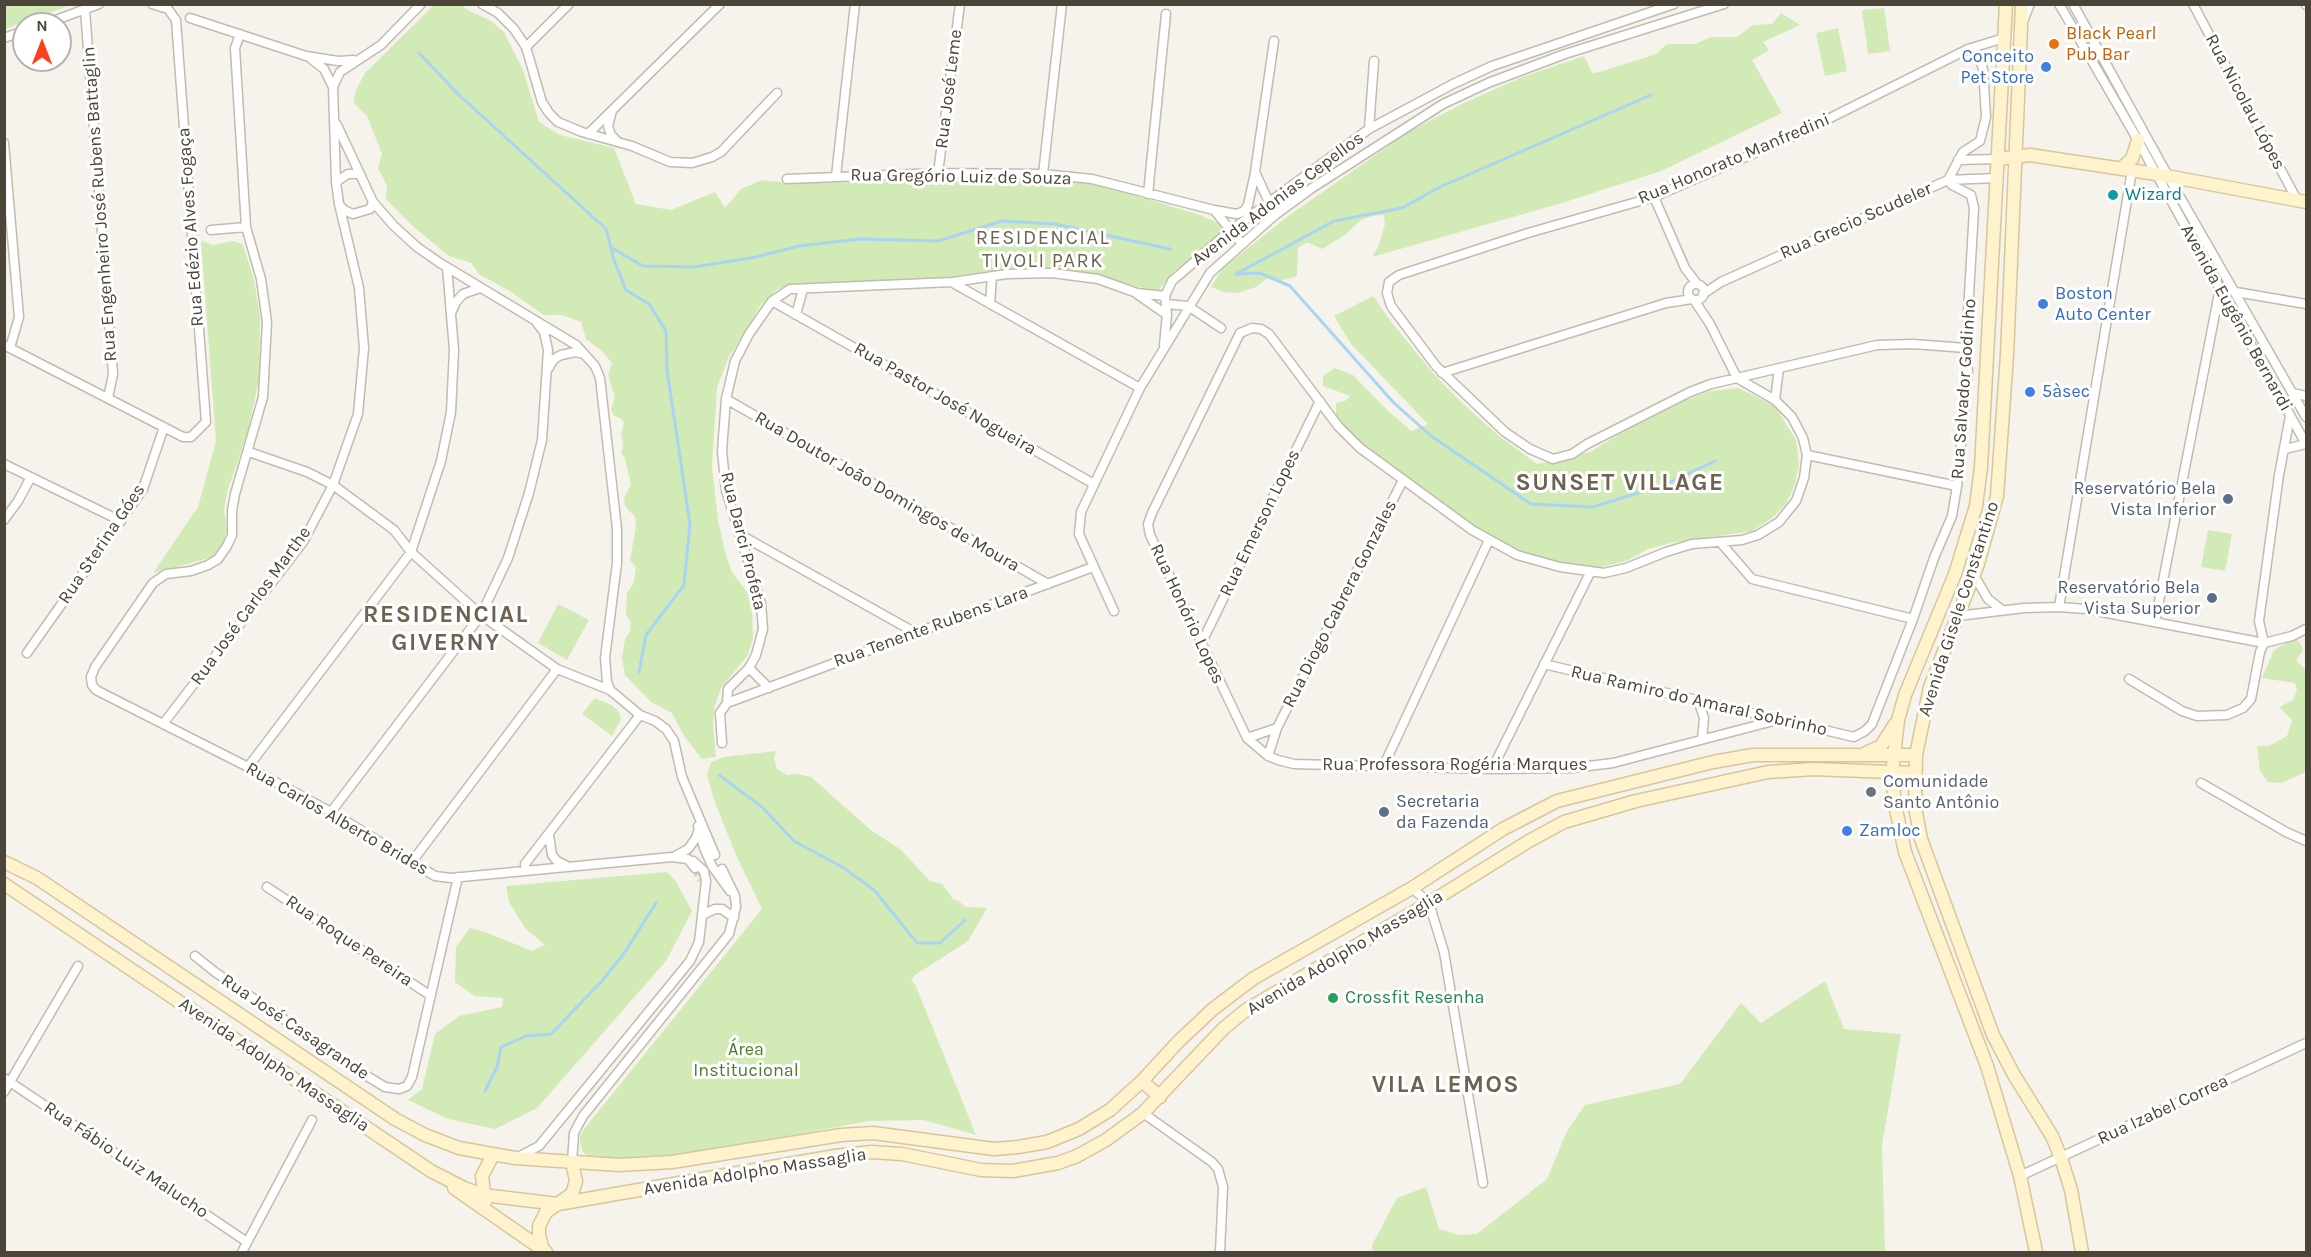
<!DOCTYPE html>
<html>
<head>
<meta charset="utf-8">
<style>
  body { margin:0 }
  #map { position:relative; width:2311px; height:1257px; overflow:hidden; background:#f6f3ec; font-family:Karla,sans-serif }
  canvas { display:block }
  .frame { position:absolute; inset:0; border:6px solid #4b4439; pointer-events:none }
  .north { position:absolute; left:12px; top:12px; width:60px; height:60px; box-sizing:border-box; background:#fff; border:2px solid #b7b4b0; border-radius:50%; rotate:0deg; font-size:16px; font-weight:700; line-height:24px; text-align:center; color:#4b4439 }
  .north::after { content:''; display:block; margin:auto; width:21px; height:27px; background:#fc3f1d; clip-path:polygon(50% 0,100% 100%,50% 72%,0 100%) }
</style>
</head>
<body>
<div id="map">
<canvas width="2311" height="1257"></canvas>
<div class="frame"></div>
<div class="north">N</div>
</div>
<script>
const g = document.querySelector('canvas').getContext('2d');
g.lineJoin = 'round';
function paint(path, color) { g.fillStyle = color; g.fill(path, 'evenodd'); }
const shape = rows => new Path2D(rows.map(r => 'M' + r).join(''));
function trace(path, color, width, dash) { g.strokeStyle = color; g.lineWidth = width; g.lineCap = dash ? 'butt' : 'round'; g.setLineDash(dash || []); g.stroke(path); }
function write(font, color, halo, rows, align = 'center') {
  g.font = font + ' Karla,sans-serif'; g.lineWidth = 6; g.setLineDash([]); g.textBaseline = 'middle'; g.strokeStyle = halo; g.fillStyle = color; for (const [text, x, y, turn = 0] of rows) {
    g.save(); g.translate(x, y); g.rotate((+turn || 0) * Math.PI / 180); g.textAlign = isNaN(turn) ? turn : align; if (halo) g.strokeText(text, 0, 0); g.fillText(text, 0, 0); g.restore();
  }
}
paint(shape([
  [5,4,71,4,71,5,5,29],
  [434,5,463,5,466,9,491,21,504,32,523,70,539,122,560,135,614,148,636,204,671,210,715,192,725,208,741,189,762,180,789,183,977,181,1032,178,1093,183,1200,215,1220,224,1223,228,1221,236,1174,271,1157,292,1100,276,1052,268,1029,268,990,271,950,277,787,285,776,290,760,306,729,357,717,387,712,466,718,520,725,552,732,572,747,592,752,610,753,638,748,655,721,688,715,705,713,724,716,757,702,759,684,736,672,713,651,702,625,675,622,658,625,639,630,632,631,622,626,616,627,593,634,583,636,567,630,560,636,526,635,517,625,506,624,498,631,485,625,458,621,453,623,444,621,434,624,423,620,418,614,416,611,410,615,397,608,375,612,363,601,350,586,339,581,322,562,315,544,315,508,290,480,275,471,263,449,256,415,228,386,199,387,186,378,168,382,154,367,116,354,103,355,92,365,73],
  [1884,8,1890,51,1868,54,1862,10],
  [1781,13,1800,25,1763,42,1769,50,1752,60,1782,113,1661,171,1562,203,1372,257,1379,245,1385,224,1384,215,1373,216,1361,220,1345,235,1322,249,1307,242,1298,248,1297,276,1284,280,1266,279,1256,287,1238,293,1224,292,1211,287,1223,268,1287,217,1410,131,1464,103,1520,78,1584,56,1592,73,1600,72,1656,54,1667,44,1695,44,1711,37,1737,37,1753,25,1772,24],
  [1838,28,1847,71,1825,76,1816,33],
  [201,241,213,245,234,241,242,244,246,254,254,280,260,316,259,379,248,431,228,489,224,510,227,529,222,545,213,557,153,573,198,507,216,441],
  [1373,296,1392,323,1433,373,1461,402,1499,436,1537,464,1590,452,1618,435,1686,400,1711,391,1738,388,1775,406,1796,440,1799,464,1795,485,1786,504,1772,518,1752,531,1675,542,1648,549,1626,561,1601,567,1569,564,1517,551,1476,528,1423,491,1354,437,1336,416,1336,403,1345,401,1350,396,1323,386,1323,376,1335,368,1353,375,1384,407,1411,431,1428,424,1351,344,1334,316],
  [2208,530,2232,534,2225,571,2201,567],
  [558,604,589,620,567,660,538,643],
  [2295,638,2301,644,2303,651,2296,660,2306,670,2306,772,2281,783,2268,782,2260,771,2257,746,2269,746,2287,736,2292,720,2279,707,2293,700,2297,690,2295,683,2262,678,2274,650],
  [595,698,613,706,619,712,621,719,612,736,582,714],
  [776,751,774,758,777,769,787,775,797,774,811,777,872,831,900,849,930,881,942,884,954,900,959,901,965,907,987,908,968,941,915,975,911,981,915,984,976,1135,924,1120,869,1121,685,1155,637,1159,591,1159,583,1152,580,1143,580,1136,584,1129,762,909,737,857,715,803,707,775,711,762,724,757],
  [667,872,675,880,692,911,666,961,537,1108,495,1129,448,1119,408,1100,422,1089,435,1034,459,1016,502,1007,503,998,475,996,455,982,456,947,470,928,485,932,532,951,545,945,525,928,509,902,506,886],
  [1825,981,1844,1029,1901,1034,1882,1145,1885,1252,1373,1252,1372,1245,1397,1198,1426,1187,1439,1229,1459,1235,1477,1234,1547,1179,1567,1131,1585,1105,1680,1084,1741,1003,1761,1023]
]), '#d2eab5');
trace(shape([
  [419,53,458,94,606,229,614,260,626,290,649,304,666,331,667,370,690,524,684,585,646,635,639,672],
  [612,248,643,266,694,267,756,257,799,246,860,239,938,241,1002,221,1055,224,1170,249],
  [1238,273,1334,221,1402,208,1440,187,1651,95],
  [1236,274,1260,273,1290,286,1393,402,1431,436,1531,504,1593,507,1666,484,1715,461],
  [719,775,762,807,794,841,844,868,875,891,917,943,940,943,965,920],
  [485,1091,497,1067,501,1047,526,1036,551,1034,602,981,623,955,656,903]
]), '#a9d4f2', 3);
trace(shape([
  [695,868,701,880]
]), '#d4d0c8', 8, [8, 4]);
const minor = shape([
  [482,4,498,13,514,29,526,47,542,102,549,113,558,122,582,132,632,146,670,162,692,163,712,157,721,152,777,93],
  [2059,4,2132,130,2306,444],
  [2073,4,2168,176,2306,417],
  [2193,4,2297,200],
  [2306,4,2306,5],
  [85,10,113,374,108,398],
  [190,18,306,56,338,61,353,60],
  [2024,19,2030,4],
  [45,24,99,4],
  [240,34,235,48,246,227,261,279,267,322,263,397,235,494,232,511,232,535,227,546,218,559,208,565,191,571,166,574,153,583,95,667,91,677,92,685,96,690,248,767,331,812,435,876,451,878,672,857,688,859,695,868],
  [4,38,24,31],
  [1274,41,1255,172,1275,215],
  [526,47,569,4],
  [310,58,324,69,333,87],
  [612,111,608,126,611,135,616,140],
  [337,125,373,202,394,226,417,247,440,263,576,345,595,366,600,378,617,529,617,563,605,658,607,682,610,690],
  [1369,129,1374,61],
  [588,134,720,4],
  [4,143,19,317,10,348],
  [1958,160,1997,159],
  [938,173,960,4],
  [1043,174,1062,4],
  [836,176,855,4],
  [787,179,938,173,1043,174,1092,179,1214,210,1242,244],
  [336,182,348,174,359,174],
  [1148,194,1166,14],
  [1654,197,1685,268,1697,284],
  [339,204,344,210,353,214,370,209,373,202],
  [1214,210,1237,214,1244,211,1248,205,1255,173],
  [211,230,246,227],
  [953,283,1140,388],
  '1688 292a8 8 0 1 1 16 0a8 8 0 1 1-16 0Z',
  [2236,292,2306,304],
  [1137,294,1167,315],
  [1703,294,1721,282,1948,180,1996,178],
  [1694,300,1710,324,1737,378,1877,345,1913,344,1966,348],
  [772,301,1094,484],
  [990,304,992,276],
  [1166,304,1188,306,1221,328],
  [452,311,456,302,463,294,480,288],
  [796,315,803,289],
  [4,345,183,437,191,437,206,422,176,20,168,9,152,4],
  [1164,345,1167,315,1165,296,1172,281,1230,231,1369,129,1453,84,1492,66,1674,4],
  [548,369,554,359,561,355,575,352,584,354],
  [1442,373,1666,303,1692,299],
  [2293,393,2306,396],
  [726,399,1048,584],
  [1775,400,1779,368],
  [2285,449,2306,444],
  [249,452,307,472,333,485,394,530,411,552,481,615,557,669,610,690,640,715,655,721,666,729,674,741,682,777,715,855],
  [1807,455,1957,486],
  [4,464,121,521],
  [4,520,18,501,31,477],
  [739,534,916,633],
  [1721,543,1752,579,1913,619],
  [1974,575,1988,599,2002,610],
  [2059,607,2132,170],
  [1114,611,1079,534,1081,512,1140,388,1210,273,1275,215,1312,188,1443,104,1488,83,1565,54,1724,4],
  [1958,616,2024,608,2059,607,2086,609,2264,643,2292,636,2306,629],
  [2155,622,2220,288],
  [2264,643,2259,621,2279,475,2290,416],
  [1201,644,1320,401],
  [27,653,143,489,164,427],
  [1544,664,1854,737,1865,731,1872,724,1913,619,1934,558,1952,516,1957,486,1968,372,1966,348,1974,208,1971,195,1952,185,1948,180,1963,152,1980,141,1986,117,1983,69,1980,60,1968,49],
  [749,668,769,688],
  [2129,679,2182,711,2197,716,2227,715,2243,708,2251,699,2260,652,2264,643],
  [1698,700,1704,718,1702,739],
  [727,703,1093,567],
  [1781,719,1613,763,1572,768,1492,769,1294,764,1278,760,1268,756,1247,738,1150,535,1148,524,1152,513,1240,333,1252,328,1261,329,1269,334,1338,426,1360,448,1472,530,1517,555,1560,567,1604,573,1626,568,1666,552,1692,544,1742,540,1758,535,1779,522,1796,501,1804,478,1807,455,1803,438,1792,417,1775,400,1737,378,1711,384,1690,392,1587,444,1572,454,1553,459,1530,449,1505,432,1436,366,1391,306,1387,293,1389,282,1399,275,1528,233,1654,197,1798,134,1968,49,2004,38],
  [163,724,303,542,333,485,358,414,364,348,359,288,339,204,336,182,333,87,340,72,381,45,421,4],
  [1247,738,1277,728],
  [722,743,720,713,727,703,728,689,749,668,756,655,763,629,761,603,726,490,722,451,726,399,735,361,749,334,772,301,790,289,953,282,1007,274,1052,273,1098,279,1137,293,1165,296],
  [1268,756,1277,728,1403,480],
  [1384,765,1489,540],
  [248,767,411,552,441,461,451,412,454,350,447,267],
  [1492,769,1591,571],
  [2201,783,2286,832,2306,841],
  [331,812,481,615,508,558,529,493,542,440,548,350,544,332,537,323],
  [698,826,704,848,712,866,730,891],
  [549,835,552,855,557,861,567,866],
  [675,856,688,849,696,838,699,829],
  [411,863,557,669],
  [526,871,525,864,640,715],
  [267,887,431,996],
  [1412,888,1429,903,1444,952,1483,1183],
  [702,915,715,909,722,909,734,918],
  [195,956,215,972,362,1073,385,1087,399,1089,407,1086,412,1077,458,877],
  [4,1078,247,1242],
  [4,1092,78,966],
  [1143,1113,1212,1162,1218,1169,1223,1187,1220,1252],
  [518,1157,539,1146,690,961,699,942,706,881,704,871,693,861],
  [572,1162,574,1133,583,1116,729,934,736,907,735,896,722,869],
  [2020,1176,2306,1043],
  [242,1252,312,1120]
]);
const secondary = shape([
  [2006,4,1981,467,1976,506,1955,574,1905,695,1898,720,1892,773,1895,805,1905,852,1987,1066,2020,1176,2036,1252],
  [2022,4,2007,355,1997,496,1978,564,1930,687,1916,755,1915,807,1921,839,1993,1035,2014,1075,2052,1136,2061,1158,2071,1190,2082,1252],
  [1997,159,2030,155,2156,174,2306,202],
  [2120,169,2132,159,2138,140],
  [1866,753,1881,746,1895,724],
  [4,862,37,878,395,1119,425,1135,459,1148,515,1158,619,1165,672,1162,841,1135,873,1133,994,1149,1018,1147,1047,1142,1079,1129,1110,1110,1142,1081,1178,1042,1213,1009,1254,978,1412,888,1503,829,1557,801,1713,762,1753,755,1916,755],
  [4,884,431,1171,464,1188,483,1195,558,1204,835,1156,871,1152,902,1154,981,1170,1013,1171,1058,1163,1077,1156,1106,1140,1143,1113,1224,1028,1246,1010,1429,903,1529,841,1564,822,1636,801,1768,772,1814,769,1914,773],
  [1142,1081,1160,1097],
  [454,1188,546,1252],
  [485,1202,482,1176,493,1155],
  [543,1250,539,1235,539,1226,546,1212,572,1194,576,1181,572,1162]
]);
trace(minor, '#c2bbae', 11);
trace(secondary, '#d6c79b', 15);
trace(minor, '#fff', 8);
trace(secondary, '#fff3cd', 12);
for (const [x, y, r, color] of [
  [2054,44,6,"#e8710a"],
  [2046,67,6,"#3f7fe0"],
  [2113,195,6,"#0f9aa8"],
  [2043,304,6,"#3f7fe0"],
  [2030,392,6,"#3f7fe0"],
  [2228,499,6,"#5c6f8a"],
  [2212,598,6,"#5c6f8a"],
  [1871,792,6,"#6b7280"],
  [1384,812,6,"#5c6f8a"],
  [1847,831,6,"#3f7fe0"],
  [1333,998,6,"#2e9e5b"]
]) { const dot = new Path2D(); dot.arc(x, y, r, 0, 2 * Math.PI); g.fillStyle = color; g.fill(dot); trace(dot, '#fff', 2); }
write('18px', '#c56008', '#fff', [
  ["Black Pearl",2066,34],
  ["Pub Bar",2066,55]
], 'left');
write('18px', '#366cbe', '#fff', [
  ["Conceito",2034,57,"right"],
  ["Pet Store",2034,78,"right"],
  ["Boston",2055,294],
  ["Auto Center",2055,315],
  ["5àsec",2042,392],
  ["Zamloc",1859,831]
], 'left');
write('18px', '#4b4439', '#fff', [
  ["Rua José Leme",949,89,-83],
  ["Rua Nicolau Lópes",2245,102,62],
  ["Rua Honorato Manfredini",1734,159,-23],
  ["Rua Gregório Luiz de Souza",961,177,1],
  ["Avenida Adonias Cepellos",1278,199,-37],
  ["Rua Engenheiro José Rubens Battaglin",100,204,-94],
  ["Rua Grecio Scudeler",1856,221,-24],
  ["Rua Edézio Alves Fogaça",191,227,-94],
  ["Avenida Eugênio Bernardi",2236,318,61],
  ["Rua Salvador Godinho",1964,389,-86],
  ["Rua Pastor José Nogueira",945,399,30],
  ["Rua Doutor João Domingos de Moura",887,492,30],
  ["Rua Emerson Lopes",1260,523,-64],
  ["Rua Darci Profeta",743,541,76],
  ["Rua Sterina Góes",102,544,-56],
  ["Rua Diogo Cabrera Gonzales",1340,604,-63],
  ["Rua José Carlos Marthe",251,606,-54],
  ["Avenida Gisele Constantino",1959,609,-72],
  ["Rua Honório Lopes",1187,614,65],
  ["Rua Tenente Rubens Lara",931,627,-20],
  ["Rua Ramiro do Amaral Sobrinho",1699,701,13],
  ["Rua Professora Rogéria Marques",1455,765],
  ["Rua Carlos Alberto Brides",337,819,30],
  ["Rua Roque Pereira",349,941,34],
  ["Avenida Adolpho Massaglia",1345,953,-31],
  ["Rua José Casagrande",295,1027,34],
  ["Avenida Adolpho Massaglia",274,1065,34],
  ["Rua Izabel Correa",2163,1110,-25],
  ["Rua Fábio Luiz Malucho",126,1160,34],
  ["Avenida Adolpho Massaglia",755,1172,-9]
]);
write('18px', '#0d838f', '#fff', [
  ["Wizard",2125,195]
], 'left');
write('18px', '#4e5e75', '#fff', [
  ["Reservatório Bela",2216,489],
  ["Vista Inferior",2216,510],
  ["Reservatório Bela",2200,588],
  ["Vista Superior",2200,609],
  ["Secretaria",1396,802,"left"],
  ["da Fazenda",1396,823,"left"]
], 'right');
write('18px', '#5b616d', '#fff', [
  ["Comunidade",1883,782],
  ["Santo Antônio",1883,803]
], 'left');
write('18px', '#27864d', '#fff', [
  ["Crossfit Resenha",1345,998]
], 'left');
write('18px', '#4a7f2a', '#fff', [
  ["Área",746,1050],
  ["Institucional",746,1071]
]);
g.letterSpacing = '1.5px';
write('20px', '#6e6250', '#fff', [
  ["RESIDENCIAL",1043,238],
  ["TIVOLI PARK",1043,261]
]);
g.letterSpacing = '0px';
g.letterSpacing = '1.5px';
write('bold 24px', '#6e6250', '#fff', [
  ["SUNSET VILLAGE",1620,483],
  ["RESIDENCIAL",446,615],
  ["GIVERNY",446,643],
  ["VILA LEMOS",1446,1085]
]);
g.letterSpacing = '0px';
</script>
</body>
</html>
